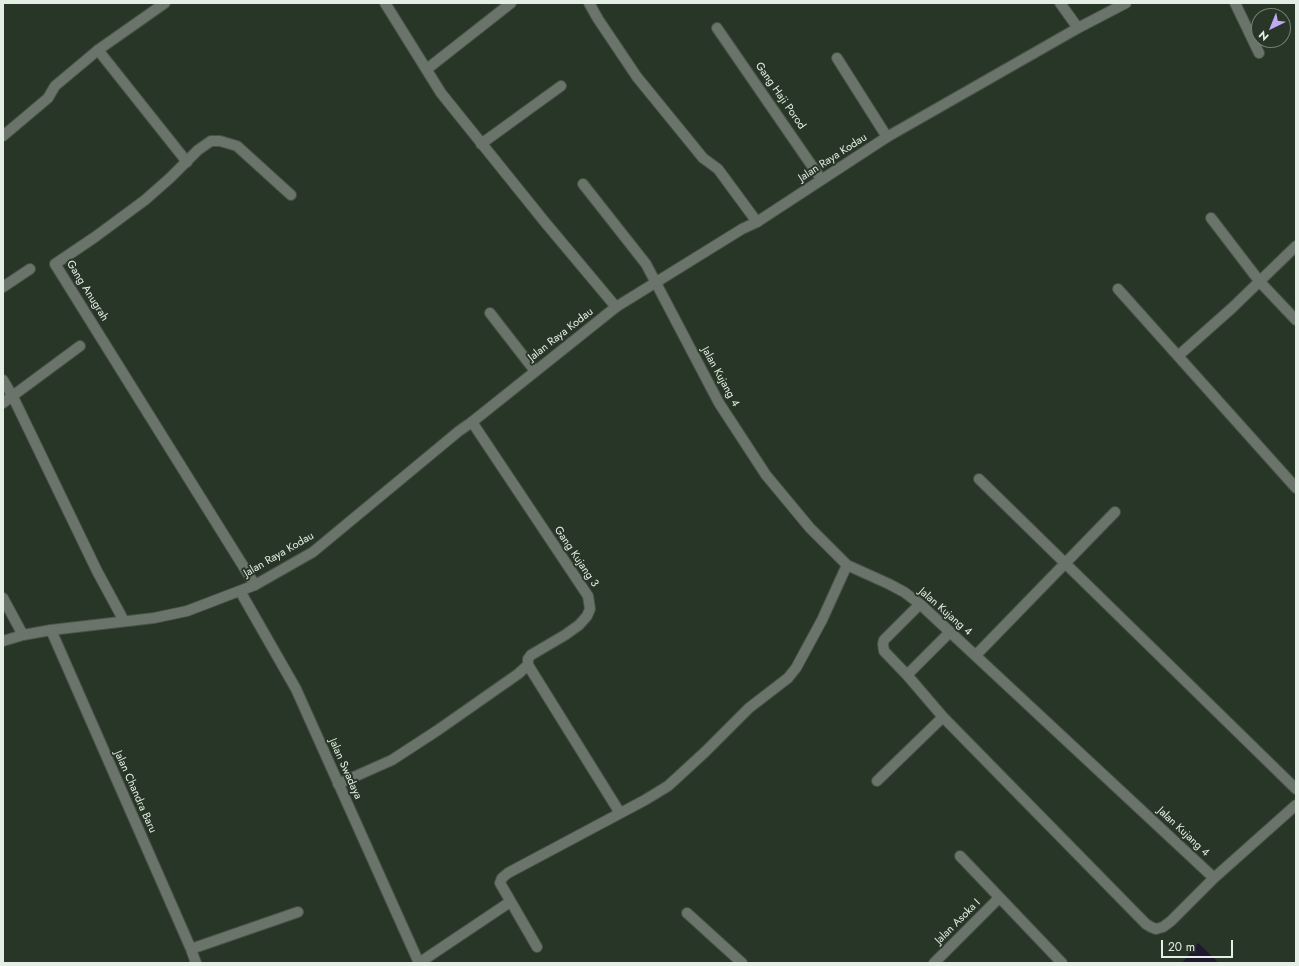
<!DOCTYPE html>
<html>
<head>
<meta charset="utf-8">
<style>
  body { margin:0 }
  #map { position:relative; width:1299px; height:966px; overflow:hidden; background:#283627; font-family:Jost,sans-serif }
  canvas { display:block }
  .frame { position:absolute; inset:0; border:4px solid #e5eee5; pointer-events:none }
  .north { position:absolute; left:1251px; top:8px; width:40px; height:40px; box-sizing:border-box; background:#283627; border:1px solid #748073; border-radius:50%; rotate:223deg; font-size:11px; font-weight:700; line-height:16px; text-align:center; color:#e5eee5 }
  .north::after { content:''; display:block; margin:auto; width:14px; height:18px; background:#bea9f5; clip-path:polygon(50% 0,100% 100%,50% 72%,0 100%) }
  .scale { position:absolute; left:1161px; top:940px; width:72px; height:18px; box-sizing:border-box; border:2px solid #e5eee5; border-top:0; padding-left:5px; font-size:12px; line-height:14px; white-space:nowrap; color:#e5eee5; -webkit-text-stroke:3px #283627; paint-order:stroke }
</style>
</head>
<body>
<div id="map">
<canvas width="1299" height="966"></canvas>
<div class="frame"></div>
<div class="north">N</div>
<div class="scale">20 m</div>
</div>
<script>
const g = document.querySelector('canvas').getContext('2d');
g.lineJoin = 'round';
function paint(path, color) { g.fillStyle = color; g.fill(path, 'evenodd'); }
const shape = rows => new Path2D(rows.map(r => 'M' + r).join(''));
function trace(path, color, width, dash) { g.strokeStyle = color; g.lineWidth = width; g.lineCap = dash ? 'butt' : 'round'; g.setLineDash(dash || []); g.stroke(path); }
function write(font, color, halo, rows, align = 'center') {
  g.font = font + ' Jost,sans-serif'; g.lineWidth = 4; g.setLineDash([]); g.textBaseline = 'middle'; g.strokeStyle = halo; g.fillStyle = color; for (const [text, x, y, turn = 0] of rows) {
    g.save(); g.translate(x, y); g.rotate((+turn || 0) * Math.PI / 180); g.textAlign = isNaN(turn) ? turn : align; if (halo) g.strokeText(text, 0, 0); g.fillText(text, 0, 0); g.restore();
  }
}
paint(shape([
  [1198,943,1215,959,1218,963,1182,963]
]), '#1f182f');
const service = shape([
  [165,3,98,50,187,162],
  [490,313,535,371],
  [3,598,23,635]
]);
const minor = shape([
  [385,3,441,93,544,221,616,307],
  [589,3,598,19,637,77,703,158,718,169,757,222],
  [1060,3,1078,28],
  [1235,3,1259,53],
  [717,28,821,179],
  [837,58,887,137],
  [427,69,511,3],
  [3,136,48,98,55,86,98,50],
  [481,144,561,86],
  [583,184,646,264,719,403,766,475,810,528,847,565,889,584,904,592,920,604,1214,878],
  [1211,218,1260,282,1296,320],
  [3,287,30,269],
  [1118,289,1296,488],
  [1178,356,1232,308,1296,246],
  [3,380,13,397,97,571,124,621],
  [3,403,80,346],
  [472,422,588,596,590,609,587,616,579,625,565,635,531,655,528,659,528,665,620,813],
  [979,479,1296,789],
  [255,585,55,264,95,237,145,200,170,178,198,150,211,141,220,141,237,146,291,195],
  [240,591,296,689,419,963],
  [51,630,191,949,196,963],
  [950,632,907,675,943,717,1146,924,1151,927,1156,929,1163,927,1171,921,1214,878,1296,805],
  [976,655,1115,512],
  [907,675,884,651,883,644,884,640,920,604],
  [877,781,943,717],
  [338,784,392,760,438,730,518,674,528,665],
  [960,856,1062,963],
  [687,913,742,963],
  [537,947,500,883,502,878,508,873,645,800,668,786,705,752,749,708,788,678,796,668,822,620,847,565],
  [191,949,298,912],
  [419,963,510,902],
  [934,963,999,898]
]);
const tertiary = shape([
  [3,641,23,635,51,630,154,618,187,611,255,585,313,552,459,431,472,422,616,307,742,229,757,222,887,137,1078,28,1126,3]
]);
trace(service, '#465345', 12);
trace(minor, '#465345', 12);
trace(tertiary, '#465345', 12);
trace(service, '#6b746a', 10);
trace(minor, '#6b746a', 10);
trace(tertiary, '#6b746a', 10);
write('11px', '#e5eee5', '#283627', [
  ["Gang Haji Porod",780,96,55],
  ["Jalan Raya Kodau",833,158,-33],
  ["Gang Anugrah",87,291,58],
  ["Jalan Raya Kodau",561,335,-38],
  ["Jalan Kujang 4",720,377,61],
  ["Jalan Raya Kodau",279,555,-30],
  ["Gang Kujang 3",576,557,56],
  ["Jalan Kujang 4",945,612,41],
  ["Jalan Swadaya",345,769,66],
  ["Jalan Chandra Baru",135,792,66],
  ["Jalan Kujang 4",1183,832,43],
  ["Jalan Asoka I",958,922,-45]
]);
</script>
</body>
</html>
